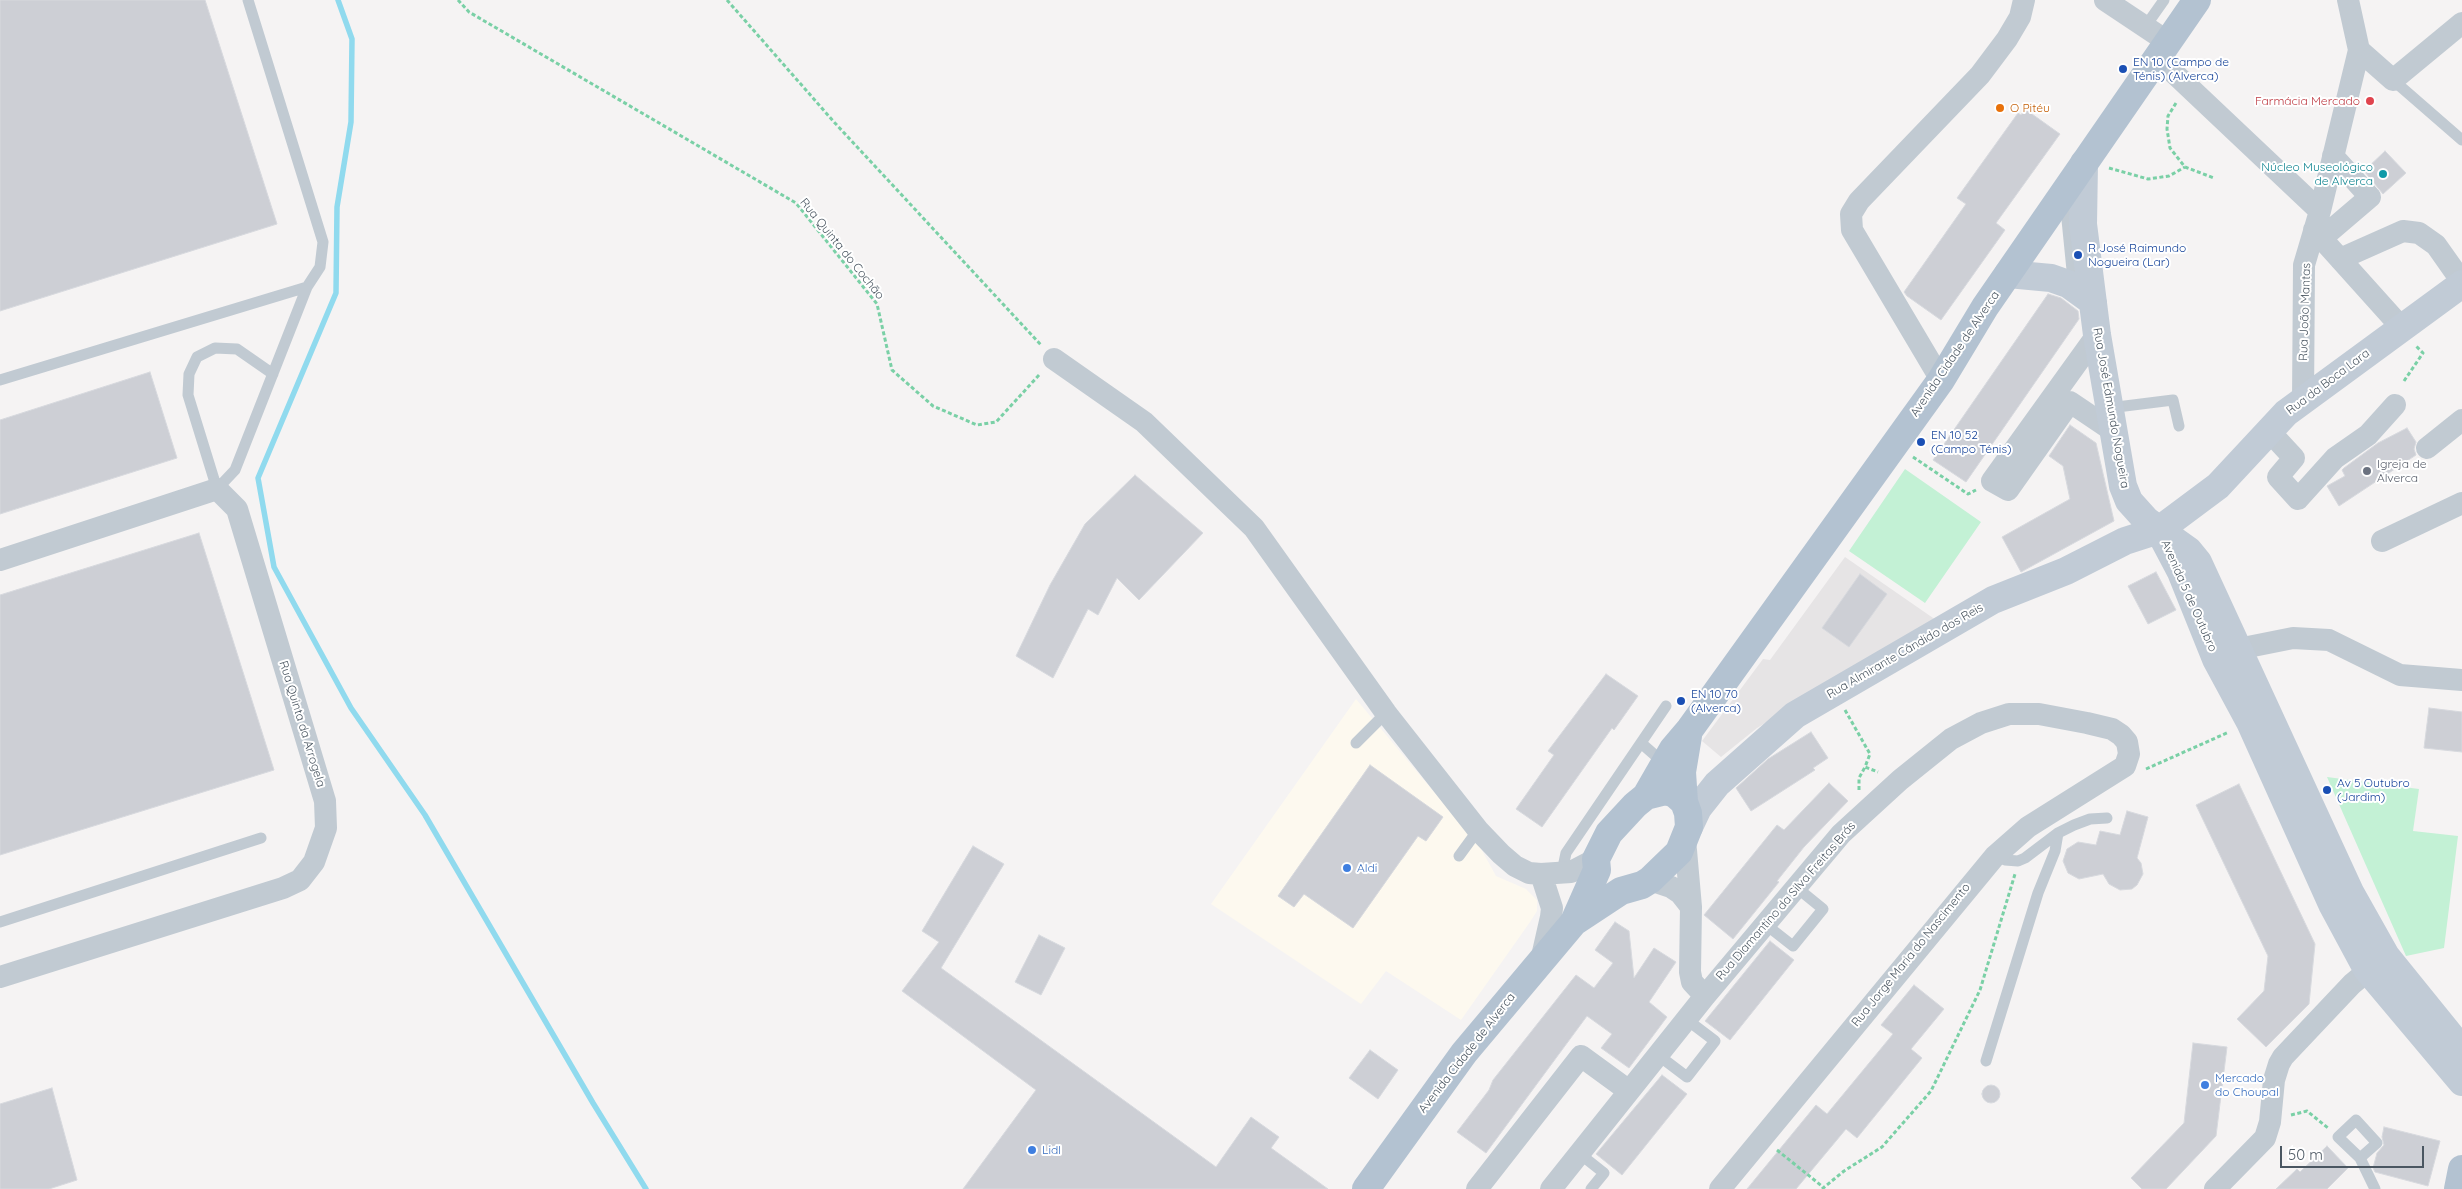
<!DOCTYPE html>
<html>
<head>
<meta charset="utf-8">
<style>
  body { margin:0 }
  #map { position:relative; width:2462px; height:1189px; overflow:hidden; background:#f5f3f3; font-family:Quicksand,sans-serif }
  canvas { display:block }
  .scale { position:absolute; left:2280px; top:1146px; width:144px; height:22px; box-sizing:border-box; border:2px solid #4a5661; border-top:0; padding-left:6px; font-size:15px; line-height:18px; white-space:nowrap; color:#4a5661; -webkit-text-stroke:4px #fff; paint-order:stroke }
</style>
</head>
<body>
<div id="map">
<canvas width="2462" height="1189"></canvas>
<div class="scale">50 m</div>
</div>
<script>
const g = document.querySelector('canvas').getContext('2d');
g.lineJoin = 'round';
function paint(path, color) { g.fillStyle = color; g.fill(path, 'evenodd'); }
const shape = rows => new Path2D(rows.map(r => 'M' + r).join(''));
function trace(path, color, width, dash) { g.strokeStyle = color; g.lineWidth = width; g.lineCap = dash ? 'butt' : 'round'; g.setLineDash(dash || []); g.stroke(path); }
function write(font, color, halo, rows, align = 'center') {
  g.font = font + ' Quicksand,sans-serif'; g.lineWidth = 4; g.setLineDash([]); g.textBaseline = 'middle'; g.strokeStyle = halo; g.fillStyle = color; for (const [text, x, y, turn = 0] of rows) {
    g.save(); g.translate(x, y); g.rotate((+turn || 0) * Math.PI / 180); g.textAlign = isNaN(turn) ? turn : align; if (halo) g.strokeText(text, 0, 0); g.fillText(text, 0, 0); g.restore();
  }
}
paint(shape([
  [1356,699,1480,847,1496,876,1526,889,1537,900,1537,911,1530,922,1461,1020,1386,971,1361,1004,1211,904]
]), '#fdf9ef');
paint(shape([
  [1845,557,1936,620,1757,728,1721,757,1702,741,1763,659,1770,660]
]), '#e6e4e5');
paint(shape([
  [1905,469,1981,522,1925,603,1849,551],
  [2327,777,2419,789,2413,831,2458,836,2444,948,2406,956]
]), '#c3f1d5');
trace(shape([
  [338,0,352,39,351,122,337,207,336,293,258,478,274,567,351,708,425,815,593,1103,646,1189]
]), '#90daee', 5.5);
const building = shape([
  [0,0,205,0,277,224,0,311,0,0],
  [2025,109,2060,134,1996,223,2005,230,1941,320,1907,296,1904,292,1966,204,1957,198,2018,113,2021,115,2025,109],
  [2385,151,2406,173,2383,194,2364,171,2385,151],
  [2048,294,2061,298,2078,311,2079,319,1966,482,1933,460,2048,294],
  [150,372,177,458,0,514,0,420,150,372],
  [2070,425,2096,443,2114,521,2021,572,2002,537,2070,499,2063,466,2049,456,2070,425],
  [2407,428,2416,442,2414,449,2416,455,2339,506,2327,486,2345,476,2342,470,2344,468,2378,443,2407,428],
  [1135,475,1203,533,1139,600,1117,578,1098,615,1088,609,1053,678,1016,656,1050,585,1085,524,1135,475],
  [199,533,274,770,0,855,0,595,199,533],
  [2156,572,2176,610,2148,624,2128,586,2156,572],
  [1860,574,1887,594,1849,647,1822,628,1860,574],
  [1606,674,1638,696,1614,730,1612,728,1542,827,1516,809,1554,755,1548,751,1606,674],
  [2429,708,2462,712,2462,752,2424,748,2429,708],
  [1811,732,1828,758,1813,768,1815,770,1751,811,1736,788,1768,759,1811,732],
  [1370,765,1443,817,1426,841,1418,836,1353,928,1304,894,1294,907,1278,896,1370,765],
  [1829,783,1848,801,1804,847,1777,881,1779,882,1733,939,1704,915,1777,825,1784,830,1829,783],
  [2239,784,2315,944,2309,1004,2266,1047,2237,1019,2264,991,2268,956,2196,805,2239,784],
  [2127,811,2148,817,2137,858,2141,863,2143,874,2137,885,2132,889,2120,890,2109,884,2103,874,2079,879,2068,873,2063,861,2067,849,2078,842,2096,845,2100,831,2120,835,2127,811],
  [973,846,1004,864,941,968,1216,1167,1251,1117,1279,1137,1271,1148,1328,1189,963,1189,1036,1090,902,991,939,942,922,931,973,846],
  [1615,922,1629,931,1634,978,1654,948,1676,962,1649,1002,1667,1017,1629,1068,1601,1048,1612,1034,1587,1016,1486,1153,1457,1132,1489,1090,1493,1080,1576,975,1594,988,1613,963,1595,950,1615,922],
  [1039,935,1065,948,1041,995,1015,982,1039,935],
  [1770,941,1794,960,1730,1040,1705,1021,1770,941],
  [1914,985,1944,1009,1911,1049,1922,1058,1857,1138,1846,1129,1796,1189,1747,1189,1816,1105,1827,1114,1893,1034,1881,1025,1914,985],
  [2193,1043,2227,1047,2216,1136,2166,1189,2142,1189,2131,1178,2184,1123,2193,1043],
  [1370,1050,1398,1070,1378,1099,1349,1078,1370,1050],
  [1662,1075,1687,1094,1622,1175,1596,1154,1662,1075],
  '1982 1094a9 9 0 1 1 18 0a9 9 0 1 1-18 0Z',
  [52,1088,77,1180,49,1189,0,1189,0,1104,52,1088],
  [2384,1127,2440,1141,2428,1186,2375,1172,2373,1168,2377,1153,2384,1145,2382,1137,2384,1127],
  [2327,1146,2348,1168,2327,1189,2276,1189,2297,1169,2300,1172,2327,1146]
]);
paint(building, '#cdcfd5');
trace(building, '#d7d9de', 1);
trace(shape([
  [458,0,469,12,796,203,877,304,892,370,933,406,977,425,996,422,1040,374],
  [727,0,834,122,1041,345],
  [2176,103,2168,116,2167,129,2170,148,2185,167,2214,178],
  [2109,168,2148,179,2169,176,2185,167],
  [2404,381,2423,353,2416,346],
  [1913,457,1968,494,1976,490],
  [1845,710,1870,754,1865,767,1878,772],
  [2146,769,2229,732],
  [1859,790,1859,778,1865,767],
  [2291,1115,2307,1111,2328,1128],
  [1777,1150,1823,1187],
  [1822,1189,1844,1171,1882,1147,1931,1091,1980,990,2015,874]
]), '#7ad0a6', 3, [4, 2.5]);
trace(shape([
  [2145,27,2164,0],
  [2393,80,2462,140],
  [2065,200,2072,270,2081,284],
  [273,374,237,349,215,348,197,357,189,374,188,395,217,489,235,470,307,287],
  [0,380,307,287,320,267,323,242,248,0],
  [2109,408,2173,400,2179,426],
  [1356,743,1386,713],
  [1641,743,1665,764],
  [1459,856,1478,830],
  [1995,856,2005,860,2018,861,2025,858,2058,833,2074,825,2090,819,2107,818],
  [1562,872,1566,853,1666,706],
  [0,922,261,838],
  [1765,924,1793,946,1823,909,1796,887],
  [1658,1055,1687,1077,1715,1041,1686,1019],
  [1986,1061,2038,893,2055,851,2058,833],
  [1580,1154,1604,1173,1591,1189],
  [2360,1158,2377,1143,2356,1120,2338,1137,2360,1158,2375,1189]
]), '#c1cad2', 11);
trace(shape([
  [2105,0,2168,42],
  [2359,50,2393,80,2462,23],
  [2157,57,2320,211],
  [2314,230,2402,328],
  [2322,238,2370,197,2333,156],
  [2340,259,2403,231,2419,233,2436,245,2462,282],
  [2097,335,1992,481,2008,490,2070,402,2113,431],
  [1054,359,1144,422,1254,528,1386,713,1478,830,1501,854,1515,866,1529,873,1541,874,1571,872,1596,859],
  [1941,380,1852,230,1851,214,1859,201,1980,75,2007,39,2020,17,2024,0],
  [2303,401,2304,265,2320,211,2359,50,2348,0],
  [2269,431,2294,458,2278,477,2298,499,2335,458,2368,435,2395,405],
  [2427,448,2462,420],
  [2382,541,2462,503],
  [0,560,217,489,237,509,325,801,326,828,314,862,300,880,283,888,0,977],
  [2224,655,2238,649,2293,638,2329,640,2400,675,2462,680],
  [1685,839,1691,907,1690,972,1692,982,1705,996],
  [1650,880,1671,887,1680,893,1691,907],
  [1541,961,1551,917,1552,908,1541,874],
  [1477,1189,1581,1056,1629,1091],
  [1551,1189,1705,996,1841,834,1900,780,1951,739,1981,723,2009,714,2039,714,2087,723,2112,729,2121,735,2127,742,2129,754,2125,766,2028,827,1995,856,1720,1189],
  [2215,1189,2265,1138,2270,1122,2274,1080,2279,1064,2283,1057,2352,984,2381,960]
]), '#c1cad2', 22);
trace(shape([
  [2084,163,2083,224,2097,335,2123,486,2129,501,2147,521,2189,551,2198,562,2350,892,2386,956,2462,1050],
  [2008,274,2051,278,2068,284,2093,302],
  [2162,536,2181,572,2216,659,2250,722,2332,904,2367,969,2462,1082],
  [1689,827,1698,808,1717,784,1795,715,1993,600,2066,571,2125,541,2159,530,2218,486,2286,413,2462,284]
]), '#c1cbd6', 28);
trace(shape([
  [1646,796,1673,749,1690,729,1941,380,1985,307,2197,0],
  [1574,922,1621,891,1642,885,1650,880,1679,852,1689,827,1688,813,1684,802,1682,772,1688,736],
  [1366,1189,1464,1053,1574,922,1597,870,1596,859,1609,833,1635,805,1646,796,1666,791,1675,794,1684,802],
  [2458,1189,2462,1169]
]), '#b3c2d1', 28);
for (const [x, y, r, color] of [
  [2123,69,5,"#1a4fb4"],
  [2370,101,5,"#e0444e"],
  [2000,108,5,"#e8710a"],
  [2383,174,5,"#0f9aa8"],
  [2078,255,5,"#1a4fb4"],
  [1921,442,5,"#1a4fb4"],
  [2367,471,5,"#6b7280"],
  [1681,701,5,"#1a4fb4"],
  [2327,790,5,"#1a4fb4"],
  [1347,868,5,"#3f7fe0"],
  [2205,1085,5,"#3f7fe0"],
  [1032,1150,5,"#3f7fe0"]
]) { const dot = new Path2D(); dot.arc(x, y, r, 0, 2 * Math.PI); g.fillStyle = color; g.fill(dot); trace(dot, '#fff', 2); }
write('12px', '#164399', '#fff', [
  ["EN 10 (Campo de",2133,62],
  ["Ténis) (Alverca)",2133,76],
  ["R José Raimundo",2088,248],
  ["Nogueira (Lar)",2088,262],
  ["EN 10 52",1931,435],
  ["(Campo Ténis)",1931,449],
  ["EN 10 70",1691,694],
  ["(Alverca)",1691,708],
  ["Av 5 Outubro",2337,783],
  ["(Jardim)",2337,797]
], 'left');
write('12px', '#be3a42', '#fff', [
  ["Farmácia Mercado",2360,101]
], 'right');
write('12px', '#c56008', '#fff', [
  ["O Pitéu",2010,108]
], 'left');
write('12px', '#0d838f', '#fff', [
  ["Núcleo Museológico",2373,167],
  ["de Alverca",2373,181]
], 'right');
write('12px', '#4a5661', '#fff', [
  ["Rua Quinta do Cochão",842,249,51],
  ["Rua João Mantas",2305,312,-88],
  ["Avenida Cidade de Alverca",1955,354,-56],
  ["Rua da Boca Lara",2328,382,-37],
  ["Rua José Edmundo Nogueira",2111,408,80],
  ["Avenida 5 de Outubro",2189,596,66],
  ["Rua Almirante Cândido dos Reis",1905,651,-30],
  ["Rua Quinta da Arrogela",302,724,73],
  ["Rua Diamantino da Silva Freitas Brás",1786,901,-49],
  ["Rua Jorge Maria do Nascimento",1911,955,-51],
  ["Avenida Cidade de Alverca",1467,1053,-52]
]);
write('12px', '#5b616d', '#fff', [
  ["Igreja de",2377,464],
  ["Alverca",2377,478]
], 'left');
write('12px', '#366cbe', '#fff', [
  ["Aldi",1357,868],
  ["Mercado",2215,1078],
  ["do Choupal",2215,1092],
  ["Lidl",1042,1150]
], 'left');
</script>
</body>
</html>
